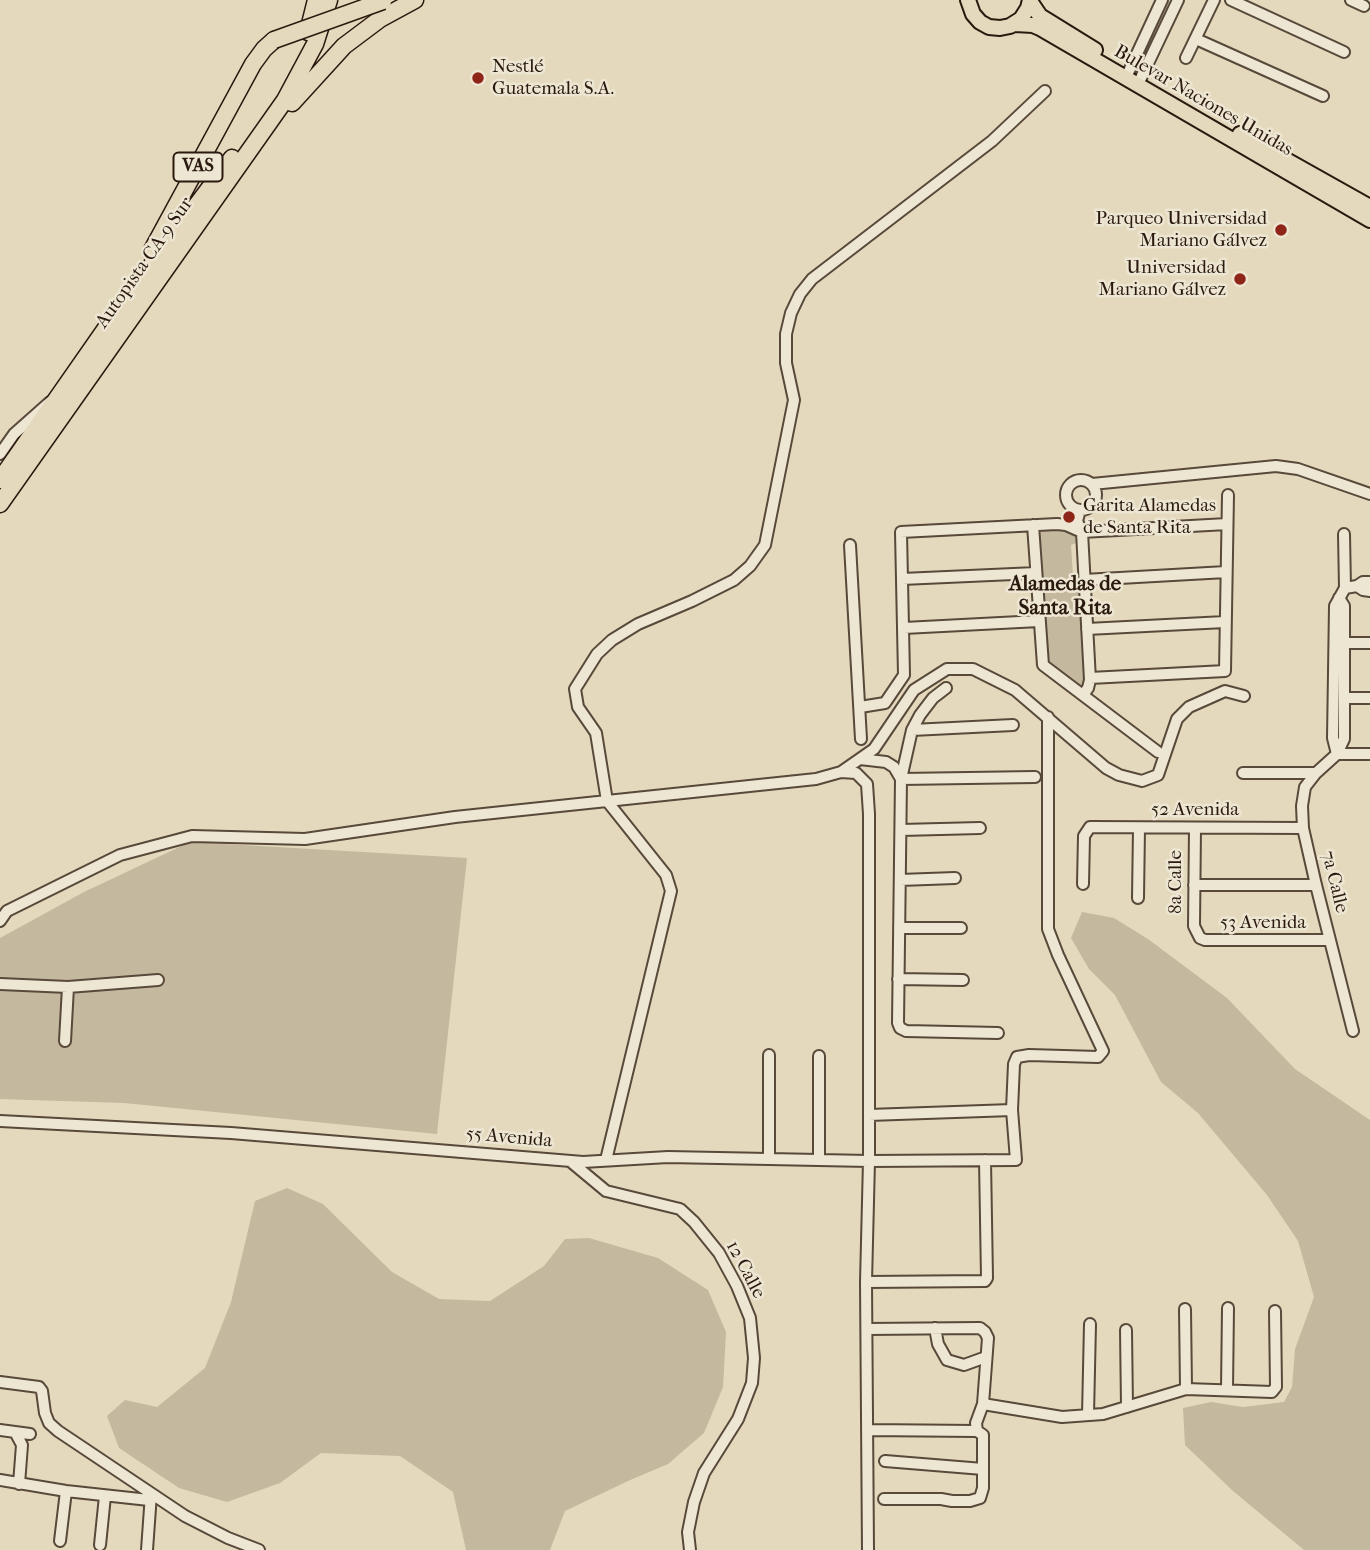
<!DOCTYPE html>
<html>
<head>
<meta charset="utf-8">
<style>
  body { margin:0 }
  canvas { display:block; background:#e4d9bc }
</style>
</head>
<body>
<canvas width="1370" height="1550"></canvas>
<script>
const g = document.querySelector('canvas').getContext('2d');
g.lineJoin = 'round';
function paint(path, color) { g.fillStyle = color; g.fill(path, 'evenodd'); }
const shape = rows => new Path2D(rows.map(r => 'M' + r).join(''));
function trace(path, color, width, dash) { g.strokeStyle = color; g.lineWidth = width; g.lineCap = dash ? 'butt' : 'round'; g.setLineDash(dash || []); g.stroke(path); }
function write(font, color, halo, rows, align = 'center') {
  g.font = font + ' "IM FELL French Canon",serif'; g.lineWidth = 5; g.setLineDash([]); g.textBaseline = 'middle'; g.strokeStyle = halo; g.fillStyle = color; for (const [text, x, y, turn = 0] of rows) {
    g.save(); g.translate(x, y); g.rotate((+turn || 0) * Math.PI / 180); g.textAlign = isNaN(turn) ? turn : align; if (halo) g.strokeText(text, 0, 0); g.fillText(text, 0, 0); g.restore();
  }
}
paint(shape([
  [1069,529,1077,539,1076,543,1071,545,1074,591,1078,592,1080,596,1085,681,1081,687,1046,662,1039,534,1042,531],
  [190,842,467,858,437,1134,124,1103,0,1099,0,938,84,892],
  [1082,912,1114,918,1148,939,1227,998,1295,1069,1370,1120,1370,1550,1304,1550,1233,1491,1185,1445,1183,1408,1211,1402,1243,1407,1284,1402,1292,1387,1295,1349,1314,1297,1298,1241,1267,1195,1198,1113,1161,1082,1115,995,1089,969,1071,938],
  [287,1188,323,1204,392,1272,439,1299,490,1301,544,1266,565,1239,589,1238,658,1258,708,1290,726,1332,723,1387,704,1433,668,1464,628,1481,565,1511,550,1550,466,1550,453,1492,400,1456,321,1453,280,1483,227,1502,179,1488,119,1448,107,1416,125,1400,157,1407,205,1368,231,1302,255,1201]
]), '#c4b89f');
const minor = shape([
  [1231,0,1344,52],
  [1351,0,1364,6],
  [1196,39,1323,96],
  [1186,58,1214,0],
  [1129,71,1162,0],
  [1141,78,1178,0],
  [0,454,14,434,50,402],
  '1066 495a15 15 0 1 1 30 0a15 15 0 1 1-30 0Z',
  [1092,484,1276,466,1298,469,1370,494],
  [1080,510,1077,521,1082,532,1090,680,1088,688,1083,695],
  [1033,525,1043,665,1158,752],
  [850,545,861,739],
  [902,579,1036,573],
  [1084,580,1226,572],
  [1357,586,1363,590,1370,591],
  [1345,588,1357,586,1363,582,1370,582],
  [1339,598,1344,606,1344,739,1337,754,1316,773,1305,787,1302,806,1303,828,1316,885,1353,1031],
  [904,628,1039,621],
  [1087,629,1225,622],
  [1345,643,1370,643],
  [1090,678,1225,671,1228,495],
  [1345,698,1370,698],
  [860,707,885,703,904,675,901,532,1057,524,1066,525,1082,532,1227,524],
  [1013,725,912,730,901,779,1035,777],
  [912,730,920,715,933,698,946,688],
  [1337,754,1333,738,1335,606,1345,588,1344,534],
  [1337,754,1370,754],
  [860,759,886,762,894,767,901,779,898,1023,900,1028,906,1031,998,1033],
  [841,772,856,773,867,784,869,814,869,1161,866,1282,868,1550],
  [1243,773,1316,773],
  [1195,828,1194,926,1200,938,1205,940,1330,940],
  [901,830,980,828],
  [900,880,955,878],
  [1083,884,1084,836,1090,827,1303,828],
  [1194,885,1316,885],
  [1138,898,1139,828],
  [0,921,7,911,120,855,192,836,305,839,455,817,816,779,841,772,874,749,914,690,947,669,973,669,1015,690,1106,768,1119,775,1142,781,1158,775,1177,719,1189,707,1225,691,1244,696],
  [899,928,961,928],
  [898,979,963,980],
  [0,984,68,987,158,980],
  [65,1041,68,987],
  [819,1056,819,1159],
  [869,1115,1012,1110],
  [0,1121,231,1133,583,1162,668,1157,869,1161,1016,1160,1012,1110,1014,1064,1017,1057,1029,1055,1098,1057,1103,1051,1058,955,1048,929,1048,717],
  [769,1159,769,1055],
  [606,1160,671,891,666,875,607,801,596,733,578,707,575,689,597,654,612,640,638,624,692,601,734,580,750,566,765,545,794,400,786,363,786,334,791,313,800,294,812,279,992,141,1045,91],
  [570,1161,606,1191,680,1209,694,1222,719,1253,737,1286,750,1318,754,1358,752,1383,738,1419,704,1473,694,1502,688,1532,690,1550],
  [866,1282,985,1281,987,1278,985,1160],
  [1185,1309,1186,1389],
  [935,1328,938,1344,947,1360,964,1365,986,1357],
  [867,1329,980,1328,985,1332,988,1338,983,1404,976,1423,977,1431],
  [1126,1330,1127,1407],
  [0,1382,39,1387,42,1391,45,1413,49,1423,58,1431,185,1516,228,1538,259,1550],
  [1227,1389,1228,1308],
  [983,1404,1062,1417,1103,1414,1186,1389,1272,1392,1276,1387,1275,1311],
  [1088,1415,1090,1324],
  [0,1430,30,1434],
  [867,1430,977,1431,983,1435,983,1488,980,1498,970,1501,952,1501,941,1499,884,1499],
  [15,1432,22,1445,19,1484],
  [885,1461,983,1469],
  [0,1480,66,1491,149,1500],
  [60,1541,66,1491],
  [100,1545,105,1496],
  [147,1550,151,1494]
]);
const major = shape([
  [968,0,973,14,980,22,989,27,1000,28,1010,26,1021,19,1028,8,1030,0],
  [1030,1,1040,16,1095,50],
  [1015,24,1033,25,1040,28,1370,220],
  [1240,134,1370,207]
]);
const highway = shape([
  [308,32,316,0],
  [292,103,344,46,380,19,415,0],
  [151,252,253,64,264,49,274,40],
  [0,480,127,298,232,158],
  [0,504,285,100,315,44,329,0]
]);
trace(minor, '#58493a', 14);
trace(major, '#2a190f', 18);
trace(highway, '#2a190f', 19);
trace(minor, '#ede6d3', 10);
trace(major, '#e4d9bc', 14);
trace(highway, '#e4d9bc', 16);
const highwayBridge = shape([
  [274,40,383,1]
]);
trace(highwayBridge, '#2a190f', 19, []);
trace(highwayBridge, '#e4d9bc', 16);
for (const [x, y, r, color] of [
  [478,78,7,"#8f2418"],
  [1281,230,7,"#8f2418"],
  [1240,279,7,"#8f2418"],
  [1069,517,7,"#8f2418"]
]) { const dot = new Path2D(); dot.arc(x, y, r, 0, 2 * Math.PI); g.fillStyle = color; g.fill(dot); trace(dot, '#ede6d3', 2.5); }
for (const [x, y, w] of [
  [198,167,49]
]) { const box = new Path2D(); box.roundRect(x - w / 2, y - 14.5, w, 29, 5); g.fillStyle = '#ede6d3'; g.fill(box); trace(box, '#2a190f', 2); }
write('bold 18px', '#2a190f', null, [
  ["VAS",198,167]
]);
write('19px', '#2a190f', '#ede6d3', [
  ["Nestlé",492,67],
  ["Guatemala S.A.",492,89],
  ["Parqueo Universidad",1267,219,"right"],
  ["Mariano Gálvez",1267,241,"right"],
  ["Universidad",1226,268,"right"],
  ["Mariano Gálvez",1226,290,"right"],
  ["Garita Alamedas",1083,506],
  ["de Santa Rita",1083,528]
], 'left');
write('19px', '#2a190f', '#ede6d3', [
  ["Bulevar Naciones Unidas",1203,101,30],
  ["Autopista CA-9 Sur",145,263,-55],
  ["52 Avenida",1195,810],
  ["8a Calle",1176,882,-90],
  ["7a Calle",1334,882,76],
  ["53 Avenida",1263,923],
  ["55 Avenida",509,1138,5],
  ["12 Calle",745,1270,62]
]);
write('bold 21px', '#2a190f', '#ede6d3', [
  ["Alamedas de",1065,585],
  ["Santa Rita",1065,609]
]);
</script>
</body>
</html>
